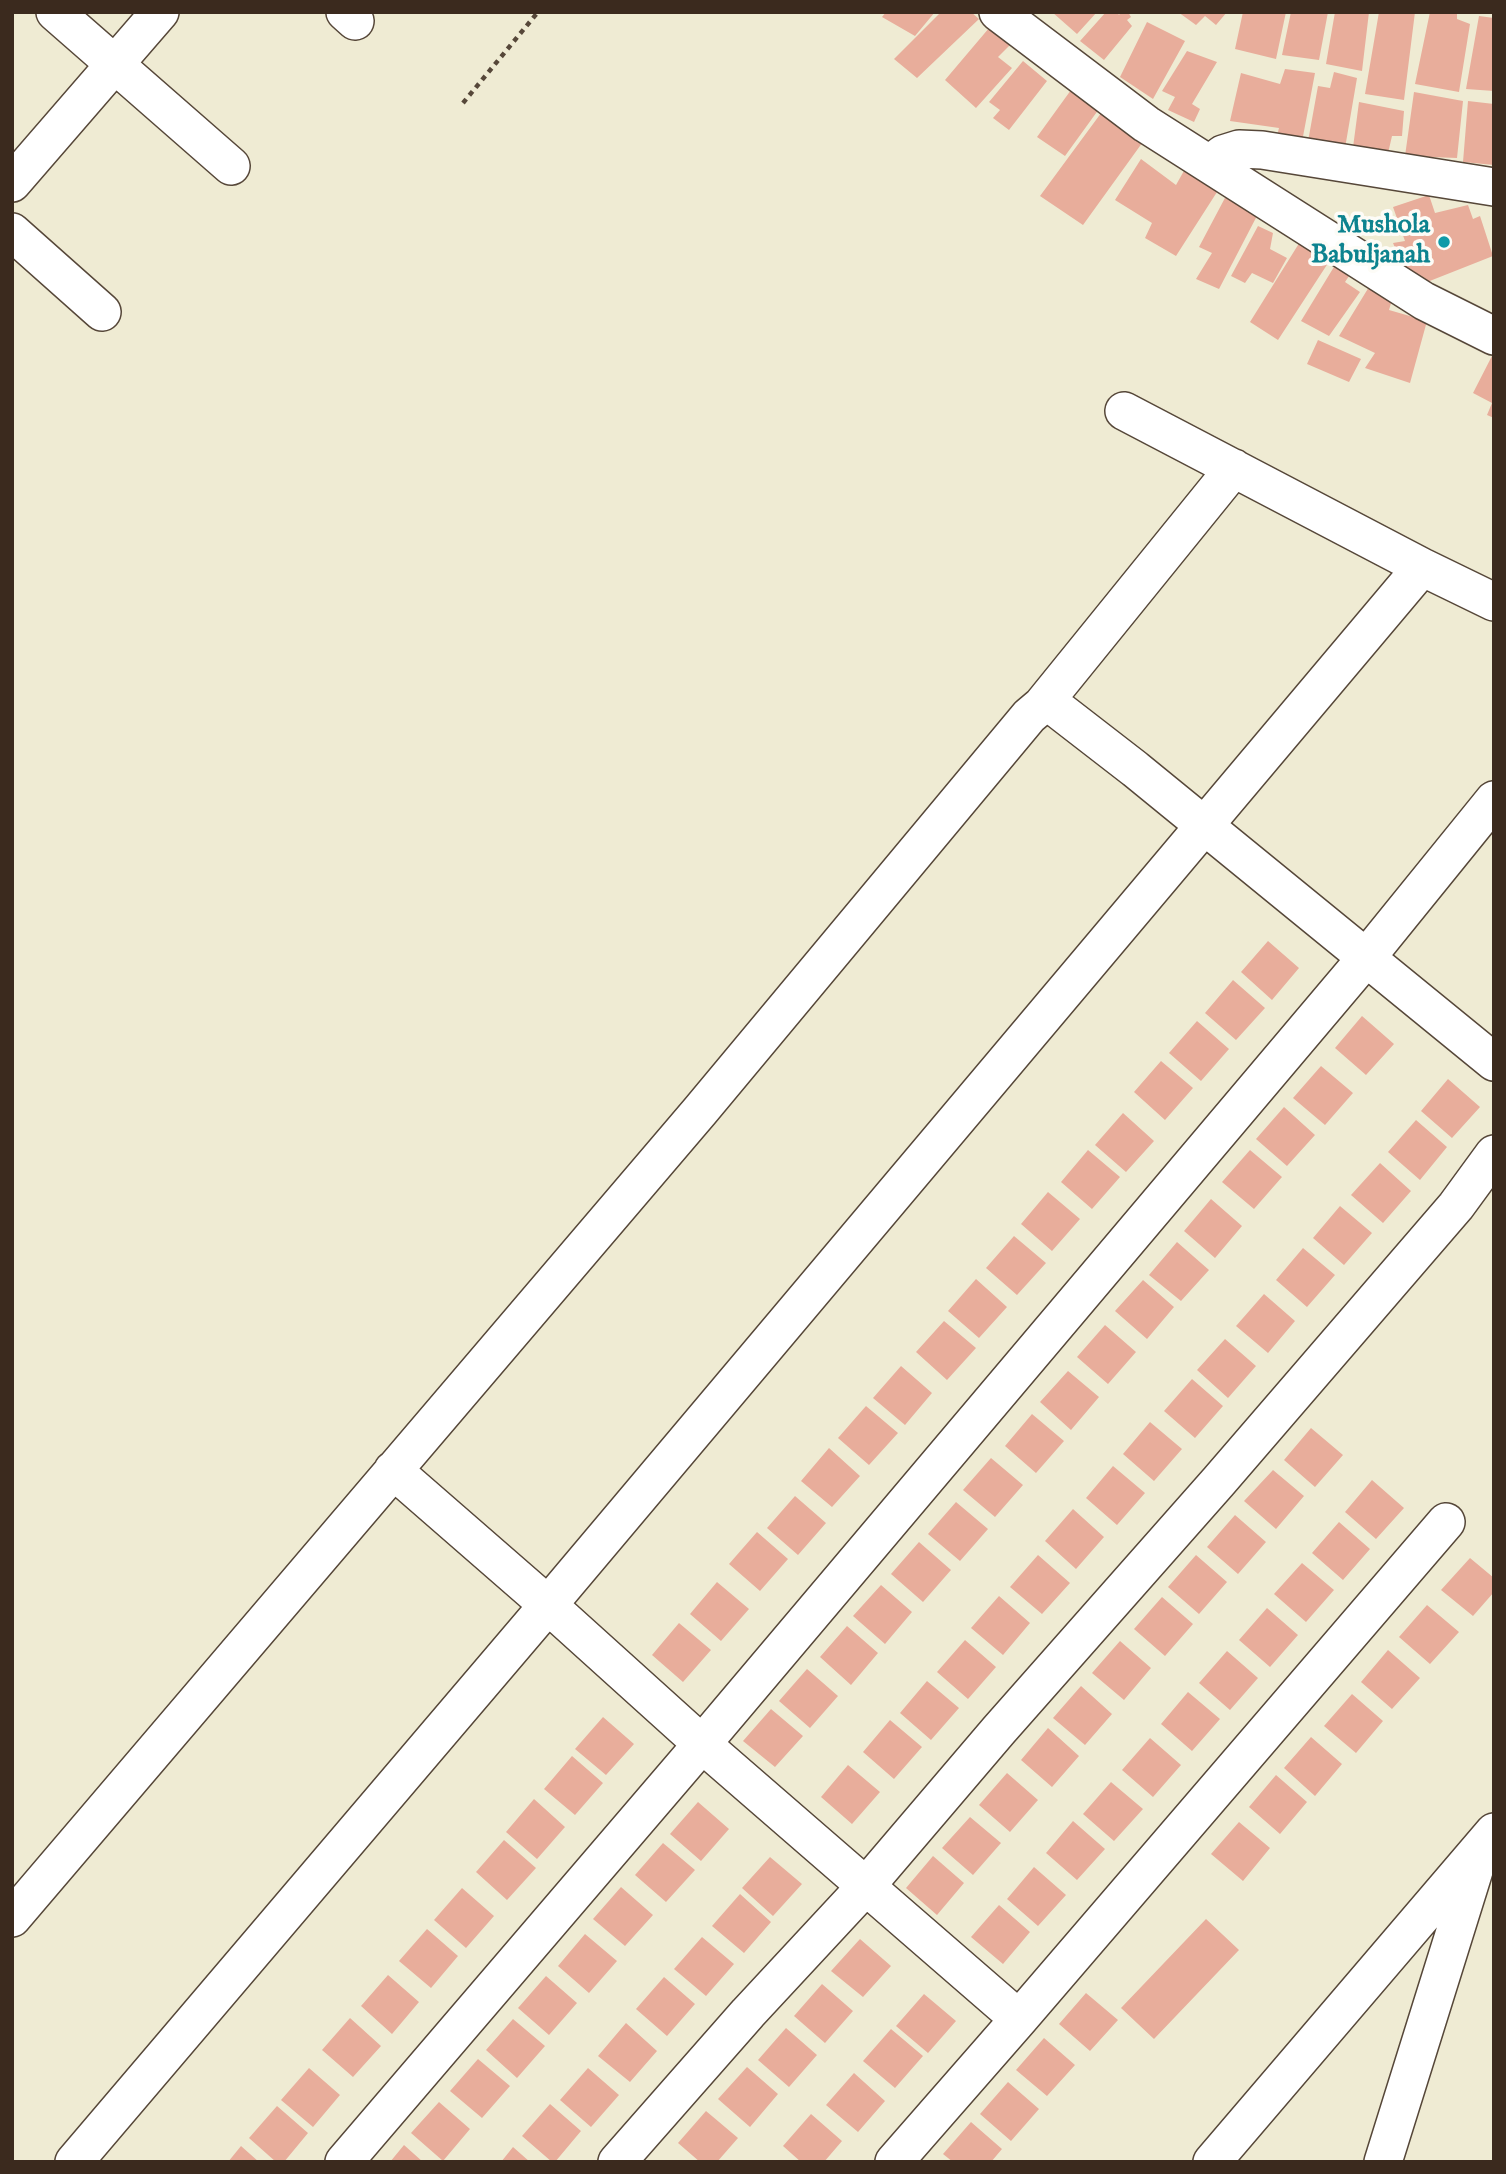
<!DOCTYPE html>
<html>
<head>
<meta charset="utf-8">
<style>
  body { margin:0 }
  #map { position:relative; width:1506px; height:2174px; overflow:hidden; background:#efebd3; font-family:"IM FELL English",serif }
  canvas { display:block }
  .frame { position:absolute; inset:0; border:14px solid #3b2a1e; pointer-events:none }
</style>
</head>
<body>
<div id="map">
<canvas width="1506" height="2174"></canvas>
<div class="frame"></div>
</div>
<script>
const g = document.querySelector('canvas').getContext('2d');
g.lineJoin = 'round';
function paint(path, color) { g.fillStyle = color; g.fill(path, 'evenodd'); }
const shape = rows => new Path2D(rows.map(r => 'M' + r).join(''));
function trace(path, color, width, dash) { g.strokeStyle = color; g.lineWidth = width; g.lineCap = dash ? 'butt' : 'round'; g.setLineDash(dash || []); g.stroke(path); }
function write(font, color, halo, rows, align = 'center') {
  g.font = font + ' "IM FELL English",serif'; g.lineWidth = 7; g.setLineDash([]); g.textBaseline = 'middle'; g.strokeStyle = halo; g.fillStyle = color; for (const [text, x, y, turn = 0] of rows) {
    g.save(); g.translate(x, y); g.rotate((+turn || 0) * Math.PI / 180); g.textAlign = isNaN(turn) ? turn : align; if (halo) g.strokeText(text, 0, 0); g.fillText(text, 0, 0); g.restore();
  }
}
paint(shape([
  [886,12,935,12,915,36,882,17],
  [941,12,971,12,979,19,917,78,894,59],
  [1052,12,1097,12,1077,34],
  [1106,12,1117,12,1119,15,1121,12,1128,12,1131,17,1127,20,1132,26,1104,60,1080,41],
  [1178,12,1227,12,1216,25,1205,16,1196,25],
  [1243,12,1286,12,1276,59,1235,49],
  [1291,12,1328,12,1319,60,1282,55],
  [1335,12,1369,12,1362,71,1326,64],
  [1379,12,1415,12,1404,100,1365,94],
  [1430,12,1457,12,1457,19,1470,24,1459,92,1415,84],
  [1479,16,1494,18,1494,91,1466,89],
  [995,21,1017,38,998,57,1012,68,976,108,945,80],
  [1147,22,1185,41,1153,99,1120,77],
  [1187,51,1217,62,1192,104,1200,109,1194,122,1168,110,1175,97,1162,91],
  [1023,61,1047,81,1009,130,993,118,1000,110,989,102],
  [1285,69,1315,73,1301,147,1275,144,1279,128,1230,121,1241,73,1280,84],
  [1334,72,1357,78,1344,154,1307,147,1318,86,1330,88],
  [1071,90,1099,109,1065,156,1037,137],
  [1414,92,1463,101,1457,158,1405,156],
  [1468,101,1494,104,1494,165,1463,162],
  [1359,102,1404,111,1402,136,1392,136,1386,162,1352,155],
  [1107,105,1145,139,1083,225,1040,196],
  [1141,159,1176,185,1185,169,1217,192,1176,256,1145,238,1152,223,1115,200],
  [1429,195,1435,213,1468,205,1473,219,1480,216,1493,256,1412,288,1393,243,1405,241,1393,207],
  [1226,196,1259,212,1219,289,1196,279,1212,253,1199,247],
  [1258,226,1273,233,1270,249,1287,258,1273,283,1252,273,1245,283,1231,276],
  [1303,237,1332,257,1278,340,1250,322],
  [1340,257,1355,267,1345,282,1360,292,1329,336,1301,321],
  [1372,282,1394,293,1389,310,1427,321,1410,383,1365,368,1375,353,1339,336],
  [1318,340,1361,359,1349,382,1307,364],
  [1494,352,1494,418,1487,415,1492,403,1473,393],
  [1268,941,1299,968,1272,1000,1241,972],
  [1233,980,1265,1008,1236,1040,1205,1013],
  [1362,1016,1394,1044,1366,1075,1335,1048],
  [1197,1021,1229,1049,1201,1081,1169,1053],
  [1161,1061,1193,1088,1165,1120,1134,1092],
  [1321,1066,1353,1093,1325,1125,1293,1098],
  [1448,1079,1480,1107,1452,1138,1421,1111],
  [1284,1107,1315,1135,1287,1166,1256,1139],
  [1123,1113,1154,1141,1126,1172,1095,1145],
  [1416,1120,1447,1147,1420,1180,1388,1152],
  [1088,1150,1120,1177,1092,1209,1061,1182],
  [1250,1150,1282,1177,1254,1209,1222,1182],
  [1380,1163,1411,1191,1383,1223,1351,1195],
  [1048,1192,1080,1219,1052,1251,1021,1224],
  [1211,1199,1242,1226,1215,1258,1184,1231],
  [1340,1206,1372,1233,1344,1265,1313,1238],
  [1014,1236,1046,1263,1017,1295,986,1268],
  [1177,1242,1209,1270,1181,1301,1149,1275],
  [1303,1248,1335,1275,1307,1307,1276,1280],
  [976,1279,1007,1307,979,1338,948,1311],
  [1143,1280,1174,1307,1147,1339,1115,1311],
  [1264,1294,1295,1321,1268,1353,1236,1326],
  [944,1321,976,1348,947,1380,916,1352],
  [1105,1325,1136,1352,1108,1384,1077,1357],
  [1225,1339,1256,1366,1228,1398,1197,1370],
  [901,1366,932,1393,905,1425,873,1398],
  [1068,1371,1099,1397,1071,1430,1040,1402],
  [1192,1379,1223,1406,1195,1438,1164,1411],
  [866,1406,898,1433,869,1465,838,1438],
  [1032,1414,1064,1441,1036,1473,1005,1446],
  [1150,1422,1182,1449,1154,1481,1123,1454],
  [1311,1428,1343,1455,1315,1487,1284,1460],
  [829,1448,860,1476,832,1507,801,1481],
  [991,1458,1023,1485,995,1517,963,1490],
  [1113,1466,1145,1493,1117,1525,1086,1498],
  [1273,1470,1304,1496,1276,1529,1244,1501],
  [1372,1480,1404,1508,1376,1539,1345,1512],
  [795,1496,826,1523,798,1555,767,1528],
  [956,1502,988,1529,960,1561,928,1534],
  [1073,1509,1104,1537,1076,1569,1045,1541],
  [1235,1515,1266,1542,1238,1574,1207,1547],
  [1339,1522,1370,1549,1343,1580,1312,1553],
  [757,1532,788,1559,760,1591,729,1564],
  [919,1542,951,1570,923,1602,891,1574],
  [1038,1555,1070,1583,1042,1614,1010,1587],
  [1196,1555,1227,1582,1199,1614,1168,1587],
  [1470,1558,1494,1578,1494,1592,1473,1616,1441,1590],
  [1302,1563,1334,1590,1306,1622,1274,1594],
  [717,1582,749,1609,721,1641,690,1614],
  [881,1585,912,1612,885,1644,853,1616],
  [999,1596,1030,1623,1003,1655,971,1628],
  [1162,1597,1193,1624,1165,1656,1134,1629],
  [1427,1605,1459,1632,1430,1664,1399,1637],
  [1267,1608,1298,1635,1270,1667,1239,1640],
  [679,1623,711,1650,683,1682,652,1655],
  [847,1626,878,1653,851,1685,820,1657],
  [965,1640,996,1667,968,1699,937,1672],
  [1120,1641,1151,1668,1124,1700,1092,1673],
  [1388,1650,1420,1678,1392,1709,1361,1682],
  [1227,1651,1258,1678,1230,1710,1199,1683],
  [807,1669,838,1696,810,1728,779,1701],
  [927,1681,959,1708,931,1740,900,1713],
  [1081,1686,1112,1714,1085,1745,1053,1718],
  [1188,1692,1220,1719,1192,1751,1161,1724],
  [1352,1694,1383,1721,1356,1753,1324,1726],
  [771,1709,803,1736,775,1767,743,1741],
  [603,1717,634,1744,606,1775,575,1749],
  [890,1720,922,1747,894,1779,863,1752],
  [1048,1728,1079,1756,1052,1787,1021,1760],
  [1311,1737,1342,1764,1315,1796,1284,1768],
  [1150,1738,1181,1765,1153,1797,1122,1770],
  [572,1756,603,1783,575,1815,544,1789],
  [848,1765,880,1792,852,1824,821,1797],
  [1007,1773,1038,1800,1010,1832,979,1805],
  [1276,1775,1307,1802,1280,1834,1249,1807],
  [1111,1782,1143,1809,1114,1841,1083,1814],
  [534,1799,565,1827,537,1859,506,1832],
  [698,1802,729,1829,701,1861,670,1834],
  [970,1817,1001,1843,973,1875,942,1848],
  [1073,1821,1105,1849,1077,1880,1046,1853],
  [1239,1822,1270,1848,1243,1881,1211,1854],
  [504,1840,536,1868,507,1900,476,1872],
  [663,1843,695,1870,666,1902,635,1875],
  [933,1856,964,1883,937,1915,906,1888],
  [770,1857,802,1884,773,1916,742,1888],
  [1034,1867,1066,1895,1038,1926,1007,1899],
  [621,1887,653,1915,625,1946,593,1919],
  [462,1888,494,1916,466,1948,434,1920],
  [740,1894,771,1922,744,1953,712,1926],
  [999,1905,1030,1932,1003,1964,971,1937],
  [1206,1919,1239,1950,1154,2039,1121,2008],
  [427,1929,458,1956,431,1988,399,1961],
  [585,1934,617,1961,589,1993,558,1966],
  [702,1937,734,1964,706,1996,674,1969],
  [860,1939,891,1966,863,1997,831,1971],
  [388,1975,419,2002,392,2034,361,2006],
  [546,1976,577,2003,549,2035,518,2008],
  [664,1977,695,2004,667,2036,636,2009],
  [822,1984,853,2011,825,2043,794,2016],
  [1086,1993,1118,2020,1090,2051,1059,2024],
  [924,1994,956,2021,928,2053,896,2026],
  [350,2018,381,2046,353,2077,322,2050],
  [513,2019,545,2046,517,2078,486,2050],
  [626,2023,657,2051,630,2082,598,2056],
  [786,2028,817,2055,789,2087,758,2060],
  [891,2029,923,2056,895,2088,863,2061],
  [1044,2038,1075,2065,1047,2096,1016,2070],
  [478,2059,510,2086,482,2118,450,2091],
  [747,2067,778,2094,750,2127,718,2099],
  [309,2068,340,2095,313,2127,281,2100],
  [588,2068,619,2095,591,2127,560,2100],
  [854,2073,885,2101,858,2132,826,2105],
  [1008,2082,1039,2109,1011,2141,980,2114],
  [439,2102,470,2129,443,2161,411,2133],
  [550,2104,581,2131,555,2162,552,2162,522,2136],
  [277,2106,308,2133,284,2162,276,2162,249,2138],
  [706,2111,738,2138,717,2162,700,2162,678,2143],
  [811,2114,842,2141,824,2162,801,2162,783,2146],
  [971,2122,1002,2149,991,2162,953,2162,943,2154],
  [404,2145,423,2162,390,2162],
  [241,2146,259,2162,228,2162],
  [513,2147,530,2162,501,2162]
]), '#e8ad9b');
const minor = shape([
  [55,12,231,166],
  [345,12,355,21],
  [998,12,1146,124,1424,301,1494,336],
  [1210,164,1223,154,1239,149,1262,150,1494,187],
  [12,183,160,12],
  [12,232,102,312],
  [1124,411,1422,567,1494,602],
  [1042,705,1234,468],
  [393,1470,548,1605,702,1744,1019,2019],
  [12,1918,700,1111,1029,716,1042,705,1051,704,1135,769,1494,1062],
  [74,2162,548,1605,1422,567],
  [344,2162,702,1744,1366,958,1494,800],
  [617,2162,748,2013,866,1886,999,1730,1219,1481,1456,1206,1494,1154],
  [894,2162,1019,2019,1446,1522],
  [1212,2162,1494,1832],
  [1383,2162,1477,1861]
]);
trace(minor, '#564739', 40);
trace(shape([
  [463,103,538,12]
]), '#564739', 4.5, [5, 5]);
trace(minor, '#fff', 37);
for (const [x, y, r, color] of [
  [1444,242,7,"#0f9aa8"]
]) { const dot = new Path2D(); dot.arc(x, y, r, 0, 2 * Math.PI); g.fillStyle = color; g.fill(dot); trace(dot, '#fdfcf7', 2.5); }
write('bold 26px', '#0d838f', '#fdfcf7', [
  ["Mushola",1430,227],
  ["Babuljanah",1430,257]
], 'right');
</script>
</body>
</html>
